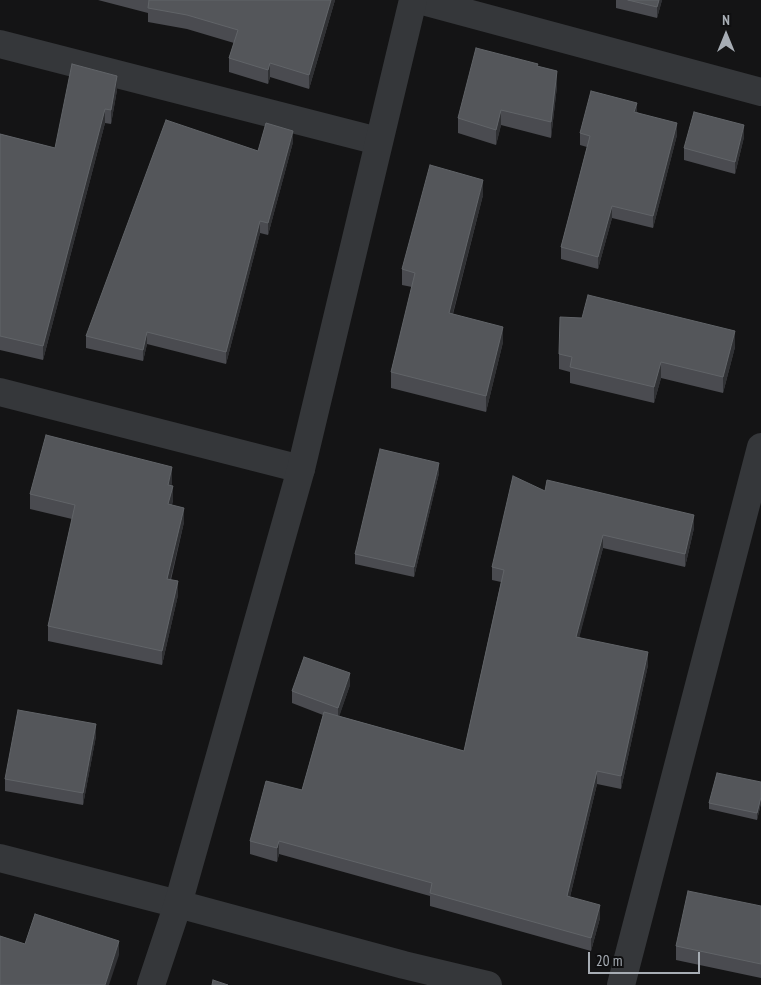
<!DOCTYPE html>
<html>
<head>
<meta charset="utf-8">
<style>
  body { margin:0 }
  #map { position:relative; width:761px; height:985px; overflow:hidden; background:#141415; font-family:"PT Sans Narrow",sans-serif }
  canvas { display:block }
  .north { position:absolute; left:701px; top:10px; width:50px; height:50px; -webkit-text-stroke:4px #0f0f10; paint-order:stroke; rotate:0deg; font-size:14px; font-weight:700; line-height:20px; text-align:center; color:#a7adb4 }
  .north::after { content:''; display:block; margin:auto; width:18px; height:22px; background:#a7adb4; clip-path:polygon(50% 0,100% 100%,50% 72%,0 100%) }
  .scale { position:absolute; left:588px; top:952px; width:112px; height:22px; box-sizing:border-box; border:2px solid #a7adb4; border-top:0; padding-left:6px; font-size:15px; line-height:18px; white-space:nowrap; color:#a7adb4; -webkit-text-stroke:4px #0f0f10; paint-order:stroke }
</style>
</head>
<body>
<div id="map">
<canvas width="761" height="985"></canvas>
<div class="north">N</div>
<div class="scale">20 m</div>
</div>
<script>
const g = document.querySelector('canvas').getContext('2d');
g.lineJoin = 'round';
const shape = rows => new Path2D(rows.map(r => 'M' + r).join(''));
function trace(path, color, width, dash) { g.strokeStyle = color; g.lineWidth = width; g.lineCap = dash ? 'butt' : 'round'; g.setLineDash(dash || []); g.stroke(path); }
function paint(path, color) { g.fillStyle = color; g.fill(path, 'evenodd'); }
trace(shape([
  [419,0,761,92],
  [0,44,378,141],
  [0,392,301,469],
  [0,858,178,904],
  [621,985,761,447]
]), '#35373a', 28);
trace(shape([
  [178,904,404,965,488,985],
  [151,985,178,904,301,469,413,0]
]), '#35373a', 28);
paint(shape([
  [98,0,335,0,309,89,270,77,268,84,229,72,229,58,234,43,187,29,148,22,148,13],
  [616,0,662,0,657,18,616,8],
  [538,66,557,86,551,138,501,125,496,145,458,133,458,118],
  [117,90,111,124,105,123,43,360,0,350,0,134,55,148],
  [637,112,677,135,653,228,612,218,598,269,561,259,561,247,587,147,580,145,580,133],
  [744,137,735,174,684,160,684,148],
  [293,142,268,235,260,233,226,364,147,344,143,361,86,348,86,336,258,151],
  [483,195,453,314,503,342,486,412,391,388,391,372,412,287,402,285,402,269],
  [735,347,723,393,661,378,654,403,570,383,570,372,559,369,559,354],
  [439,473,414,577,355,564,355,554],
  [172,482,171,486,173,500,172,505,184,522,171,580,178,595,162,665,48,641,48,626,72,519,30,509,30,494],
  [545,491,694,528,685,567,603,548,579,637,648,665,621,789,597,784,570,897,600,918,591,951,430,906,430,896,279,854,277,862,250,854,250,841,302,790,323,715,292,703,292,691,350,685,339,716,464,751,501,582,492,580,492,567],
  [96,736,83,805,5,791,5,779],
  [761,782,761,803,757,820,709,809,709,803],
  [761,906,761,978,676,960,676,946]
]), '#4a4b50');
paint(shape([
  [331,0,335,0,309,89,309,75],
  [659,0,662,0,657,18,657,7],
  [270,63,270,77,268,84,268,70],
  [557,71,557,86,551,138,551,122],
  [117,76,117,90,111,124,111,110],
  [637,103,637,115,634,112],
  [105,109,105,123,43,360,43,346],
  [501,110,501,125,496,145,496,130],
  [677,123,677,135,653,228,653,216],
  [744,125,744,137,735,174,735,162],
  [293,131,293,142,268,235,268,223],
  [483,180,483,195,449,328,449,313],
  [612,206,612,218,598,269,598,257],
  [260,221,260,233,226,364,226,352],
  [503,327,503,342,486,412,486,396],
  [735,331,735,347,723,393,723,377],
  [147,332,147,344,143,361,143,350],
  [661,362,661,378,654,403,654,387],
  [439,463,439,473,414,577,414,567],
  [172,467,172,482,168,499,168,485],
  [173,486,173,500,168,518,168,504],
  [184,508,184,522,167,593,167,579],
  [694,515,694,528,685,567,685,554],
  [603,535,603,548,576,650,576,637],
  [178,581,178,595,162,665,162,651],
  [648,652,648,665,621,789,621,776],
  [350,673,350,685,338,720,338,708],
  [96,724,96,736,83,805,83,793],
  [597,771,597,784,567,909,567,896],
  [761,797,761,803,757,820,757,813],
  [279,841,279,854,277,862,277,848],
  [600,905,600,918,591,951,591,938],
  [119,941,119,955,109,985,105,985]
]), '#303134');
const building = shape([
  [149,0,331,0,309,75,270,63,268,70,229,58,238,30,187,15,148,8,149,0],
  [628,0,659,0,657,7,628,0],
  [476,48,538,64,537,66,557,71,551,122,501,110,496,130,458,118,476,48],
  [72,64,117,76,111,110,105,109,43,346,0,336,0,134,55,148,72,64],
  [591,91,637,103,634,112,677,123,653,216,612,206,598,257,561,247,590,136,580,133,591,91],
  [694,112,744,125,735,162,684,148,694,112],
  [166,120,258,151,266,123,293,131,268,223,260,221,226,352,147,332,143,350,86,336,166,120],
  [430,165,483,180,449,313,503,327,486,396,391,372,415,273,402,269,430,165],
  [588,295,735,331,723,377,661,362,654,387,570,367,572,357,559,354,560,317,582,318,588,295],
  [46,435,172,467,168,485,173,486,168,504,184,508,167,579,178,581,162,651,48,626,75,505,30,494,46,435],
  [380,449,439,463,414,567,355,554,380,449],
  [513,476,545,491,547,480,694,515,685,554,603,535,576,637,648,652,621,776,597,771,567,896,600,905,591,938,430,893,432,883,279,841,277,848,250,841,266,781,302,790,324,712,464,751,504,570,492,567,513,476],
  [304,657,350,673,338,708,292,691,304,657],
  [18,710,96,724,83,793,5,779,18,710],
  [717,773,761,782,761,797,757,813,709,803,717,773],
  [688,891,761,906,761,964,676,946,688,891],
  [35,914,119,941,105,985,0,985,0,936,25,944,35,914],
  [213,980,228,985,212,985,213,980]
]);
paint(building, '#54565a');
trace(building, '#616468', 1);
</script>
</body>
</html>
